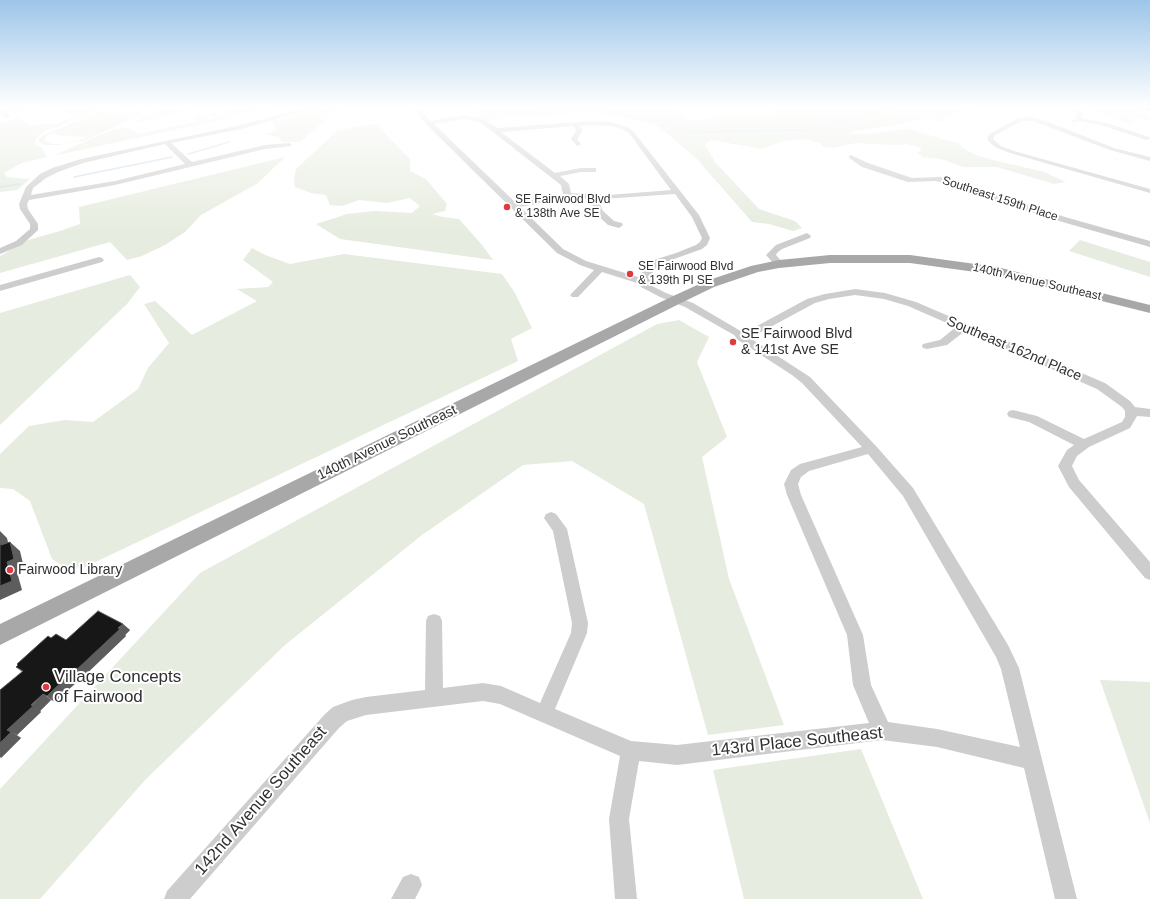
<!DOCTYPE html>
<html>
<head>
<meta charset="utf-8">
<style>
  body { margin:0 }
  canvas { display:block; background:#fff }
</style>
</head>
<body>
<canvas width="1150" height="899"></canvas>
<script>
const g = document.querySelector('canvas').getContext('2d');
g.lineJoin = 'round';
function paint(path, color) { g.fillStyle = color; g.fill(path, 'evenodd'); }
const shape = rows => new Path2D(rows.map(r => 'M' + r).join(''));
function trace(path, color, width, dash) { g.strokeStyle = color; g.lineWidth = width; g.lineCap = dash ? 'butt' : 'round'; g.setLineDash(dash || []); g.stroke(path); }
function write(font, color, halo, rows, align = 'center') {
  g.font = font + ' Helvetica,sans-serif'; g.lineWidth = 4; g.setLineDash([]); g.textBaseline = 'middle'; g.strokeStyle = halo; g.fillStyle = color; for (const [text, x, y, turn = 0] of rows) {
    g.save(); g.translate(x, y); g.rotate((+turn || 0) * Math.PI / 180); g.textAlign = isNaN(turn) ? turn : align; if (halo) g.strokeText(text, 0, 0); g.fillText(text, 0, 0); g.restore();
  }
}
paint(shape([
  [6,106,51,106,15,113,8,111],
  [63,106,100,106,99,109,55,128,48,129,38,136,34,143,36,146,41,147,47,157,22,163,4,173,7,177,30,179,17,190,0,192,0,123,19,117,29,126,50,123,56,124,78,114,69,114,66,112],
  [110,106,141,106,146,109,140,115,84,141,56,145,45,145,39,142,39,139,44,135],
  [126,106,138,107,141,111,137,114,135,113,136,113,105,111],
  [54,133,56,134,54,135,89,137,78,141,62,144,52,144,44,141,46,136],
  [233,106,279,106,236,115,229,118,53,156,109,131,122,128,129,128,139,134,199,121,193,116,198,115,203,115,220,112,222,114,207,116,206,119,199,121,215,118,213,116,223,115,224,112],
  [330,106,341,106,300,142,282,142,279,137,265,134,277,130,271,121],
  [541,106,672,106,689,121,701,120,720,115,777,116,765,106,979,106,950,115,942,120,942,122,935,121,932,118,923,119,906,123,849,132,854,134,867,134,909,129,945,140,959,143,963,148,976,155,993,160,1044,172,1066,182,1054,184,997,167,963,167,941,159,923,157,918,153,922,149,916,146,906,144,895,145,856,143,832,148,824,147,820,143,804,139,783,141,762,149,712,140,705,144,715,162,759,209,795,221,802,228,793,231,769,224,752,222,696,158,658,126,629,119,589,113,519,117,516,115,487,121,483,118,473,116,479,110],
  [1092,106,1123,106,1139,110,1150,118,1150,121,1131,115,1128,117,1134,121,1134,123,1124,122,1098,113],
  [164,109,190,111,134,124,132,123,148,114],
  [376,124,410,159,410,171,426,179,447,204,445,211,432,214,443,217,459,219,482,245,493,260,340,239,316,224,347,214,375,211,412,213,420,206,410,198,387,203,359,200,342,206,330,205,326,195,311,193,295,187,294,178,296,169,337,131,354,127],
  [285,157,258,183,201,215,185,232,165,245,142,256,127,260,110,242,0,273,0,256,28,240,60,231,80,224,79,207],
  [1080,240,1150,262,1150,277,1069,251],
  [252,248,265,255,290,264,344,254,502,274,515,293,532,328,511,339,518,361,83,568,63,566,52,559,30,501,13,489,0,488,0,454,29,426,65,420,93,422,138,389,148,368,169,343,144,304,155,301,192,335,257,301,237,289,268,287,273,282,243,260],
  [130,275,140,287,127,304,0,425,0,313],
  [679,320,709,337,697,362,727,437,702,457,729,579,784,725,708,735,644,504,572,461,523,465,422,535,285,645,146,779,40,899,0,899,0,789,200,573,657,324],
  [1100,680,1150,682,1150,823],
  [861,749,923,899,744,899,713,770]
]), '#e6ecdf');
trace(shape([
  [540,109,597,109,667,122,692,132,808,130,901,106],
  [188,154,229,142],
  [74,177,172,157],
  [0,187,20,184]
]), '#ccdeeb', 1.5);
paint(shape([
  [0,106,3,106,10,117,9,118,5,118,0,111,0,106],
  [313,106,323,106,241,129,171,143,192,162,265,145,289,143,291,144,291,146,265,149,115,185,29,200,27,204,28,209,38,224,38,230,22,245,0,254,0,248,16,241,30,229,30,224,20,209,19,204,26,187,40,174,52,168,81,159,241,125,313,106],
  [165,144,185,164,115,181,31,195,33,188,46,178,58,172,83,163,165,144],
  [412,106,418,106,430,121,464,115,484,119,497,128,591,121,611,122,627,127,633,131,699,215,710,238,707,245,702,249,660,264,648,278,652,281,648,284,666,293,693,303,744,333,807,299,825,294,855,289,885,293,916,302,1105,383,1130,401,1135,407,1150,409,1150,417,1137,416,1130,428,1089,447,1077,456,1072,466,1079,480,1150,562,1150,580,1145,578,1069,487,1058,466,1067,450,1074,445,1029,422,1009,417,1007,414,1009,411,1013,410,1037,416,1084,439,1122,422,1125,417,1125,411,1122,407,1097,389,965,331,947,345,927,349,923,348,922,346,923,344,940,340,956,327,908,306,884,299,855,295,829,299,815,303,750,338,810,377,876,446,913,488,1008,645,1019,668,1077,899,1055,899,1024,768,937,747,882,740,677,765,639,761,629,819,637,899,615,899,609,819,620,756,500,704,483,701,366,715,347,721,339,728,190,899,164,899,167,891,325,714,333,707,352,700,366,697,425,690,426,621,428,616,434,614,440,616,442,621,443,688,483,683,501,686,540,703,571,633,572,623,553,531,544,518,546,514,551,512,556,514,567,529,588,623,587,633,555,709,631,741,677,745,869,723,853,685,847,635,787,495,784,484,791,470,800,464,862,447,802,383,792,375,738,340,734,335,685,307,660,297,641,287,637,283,602,272,578,297,572,297,570,295,572,293,594,270,580,265,557,253,426,124,412,106],
  [464,119,480,122,561,185,563,194,516,203,434,124,464,119],
  [591,125,611,126,623,129,629,133,671,190,609,195,571,193,569,184,560,176,581,172,596,172,596,168,581,168,555,173,501,132,574,126,576,131,571,139,576,145,578,146,581,144,577,139,582,131,580,126,591,125],
  [675,194,692,217,702,238,700,242,696,245,676,253,654,260,638,277,586,261,563,249,520,207,572,197,595,199,592,204,596,214,608,225,619,228,623,225,622,223,614,221,603,211,600,204,602,199,675,194],
  [868,454,903,496,996,657,1001,669,1020,747,937,729,888,722,871,685,863,635,801,495,798,484,801,477,809,471,868,454],
  [1070,106,1076,106,1083,114,1082,118,1107,123,1149,137,1150,138,1147,140,1104,126,1080,121,1071,123,1070,122,1076,118,1077,114,1070,106],
  [1033,117,1051,123,1114,148,1150,157,1150,161,1110,150,1033,121,1022,121,995,135,993,138,995,141,1001,146,1014,151,1150,189,1150,193,1010,153,997,148,989,142,987,138,991,133,1019,118,1033,117],
  [851,155,868,163,912,178,940,177,1065,217,1150,241,1150,247,1059,221,936,181,908,182,862,167,849,158,849,156,851,155],
  [807,233,811,236,810,238,782,249,777,253,776,255,784,264,782,266,776,266,766,255,776,245,807,233],
  [99,257,102,258,104,260,102,262,0,291,0,285,99,257],
  [411,874,419,877,422,885,415,899,391,899,403,877,411,874]
]), '#cdcdcd');
paint(shape([
  [1139,106,1150,107,1150,112,1140,108,1139,106],
  [830,255,910,255,997,267,1150,305,1150,313,997,275,910,263,830,263,779,268,758,272,714,287,681,303,0,645,0,624,671,297,706,281,751,266,779,260,830,255]
]), '#a8a8a8');
paint(shape([
  [123,624,130,630,125,635,126,636,81,679,79,680,55,702,51,700,40,711,41,712,17,735,21,738,1,758,22,672,16,667,51,638,66,640]
]), '#8b8b8b');
paint(shape([
  [0,531,7,538,11,555,1,545,0,540],
  [10,542,20,551,24,568,17,572,22,590,0,600,0,586,7,562],
  [123,624,130,630,125,635,126,636,81,679,73,673],
  [71,673,79,680,55,702,47,696],
  [43,694,51,700,40,711,41,712,17,735,7,730],
  [11,732,21,738,1,758,0,757,0,743]
]), '#5d5d5d');
const building = shape([
  [0,540,1,545,10,542,14,559,7,562,12,581,0,586,0,540],
  [98,611,123,624,118,628,120,629,73,673,71,673,47,696,43,694,31,705,33,706,7,730,11,732,0,743,0,690,23,671,16,667,18,665,17,664,48,636,51,638,56,634,66,640,98,611]
]);
paint(building, '#171717');
trace(building, '#5d5d5d', 1);
const sky = g.createLinearGradient(0, 0, 0, 232);
sky.addColorStop(0, '#9dc5e9');
sky.addColorStop(0.46, '#fff');
sky.addColorStop(1, '#ffffff00');
g.fillStyle = sky;
g.fillRect(0, 0, 1150, 232);
for (const [x, y, r, color] of [
  [507,207,4,"#de3b41"],
  [630,274,4,"#de3b41"],
  [733,342,4,"#de3b41"],
  [10,570,4,"#de3b41"],
  [46,687,4,"#de3b41"]
]) { const dot = new Path2D(); dot.arc(x, y, r, 0, 2 * Math.PI); g.fillStyle = color; g.fill(dot); trace(dot, '#fff', 1.5); }
write('12px', '#303030', '#fff', [
  ["Southeast 159th Place",1000,199,18],
  ["140th Avenue Southeast",1037,282,13]
]);
write('12px', '#303030', '#fff', [
  ["SE Fairwood Blvd",515,200],
  ["& 138th Ave SE",515,214],
  ["SE Fairwood Blvd",638,267],
  ["& 139th Pl SE",638,281]
], 'left');
write('14px', '#303030', '#fff', [
  ["SE Fairwood Blvd",741,334],
  ["& 141st Ave SE",741,350],
  ["Fairwood Library",18,570]
], 'left');
write('14px', '#303030', '#fff', [
  ["Southeast 162nd Place",1014,349,23],
  ["140th Avenue Southeast",387,443,-26]
]);
write('17px', '#303030', '#fff', [
  ["Village Concepts",54,677],
  ["of Fairwood",54,697]
], 'left');
write('17px', '#303030', '#fff', [
  ["143rd Place Southeast",797,742,-6],
  ["142nd Avenue Southeast",261,801,-49]
]);
</script>
</body>
</html>
